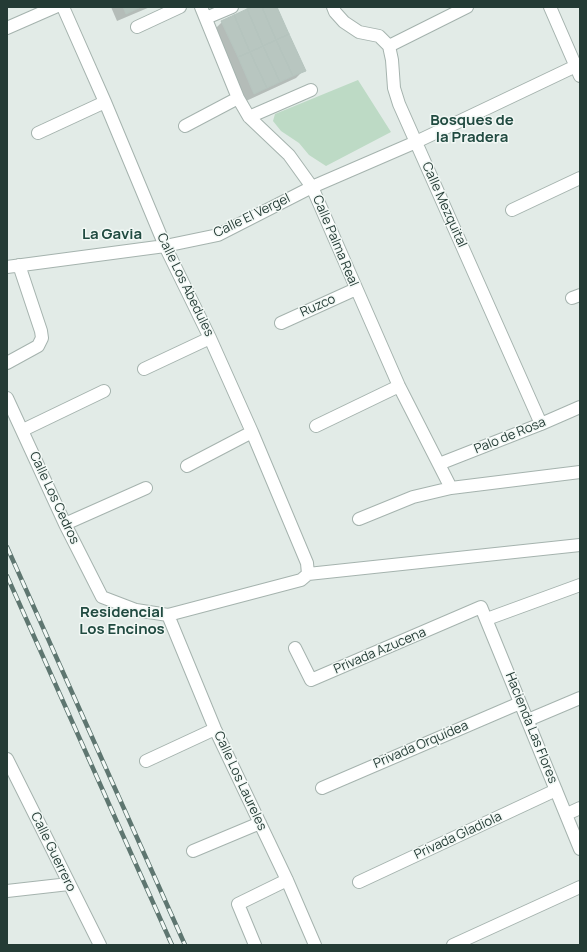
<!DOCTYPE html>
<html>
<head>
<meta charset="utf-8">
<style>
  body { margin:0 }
  #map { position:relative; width:587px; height:952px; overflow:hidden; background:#e2ebe7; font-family:Manrope,sans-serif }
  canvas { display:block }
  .frame { position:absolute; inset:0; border:8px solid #243b35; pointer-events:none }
</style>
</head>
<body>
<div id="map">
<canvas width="587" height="952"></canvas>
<div class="frame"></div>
</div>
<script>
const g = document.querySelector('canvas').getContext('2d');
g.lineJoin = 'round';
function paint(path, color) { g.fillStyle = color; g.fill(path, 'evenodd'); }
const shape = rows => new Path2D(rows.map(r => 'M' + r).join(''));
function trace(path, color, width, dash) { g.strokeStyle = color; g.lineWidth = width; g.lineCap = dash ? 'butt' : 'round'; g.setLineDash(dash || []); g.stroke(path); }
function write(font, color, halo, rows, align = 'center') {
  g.font = font + ' Manrope,sans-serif'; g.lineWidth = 3; g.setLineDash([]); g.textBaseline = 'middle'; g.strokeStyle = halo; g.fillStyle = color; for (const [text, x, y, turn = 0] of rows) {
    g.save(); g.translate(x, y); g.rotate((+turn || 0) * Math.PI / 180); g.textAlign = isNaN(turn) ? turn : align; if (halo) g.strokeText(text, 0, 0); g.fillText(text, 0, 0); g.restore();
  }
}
paint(shape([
  [358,80,391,132,326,166,309,155,299,143,281,131,273,121,275,114]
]), '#bddac5');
paint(shape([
  [111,7,150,7,117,21],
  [255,7,276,7,304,70,296,78,246,101,214,30,222,22]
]), '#0003');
const building = shape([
  [123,7,139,7,139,8,126,14,123,7],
  [252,7,262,7,276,40,263,46,247,9,252,7],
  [262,7,277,7,289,34,276,40,262,7],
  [247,9,263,46,250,52,234,15,247,9],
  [234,15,250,52,238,57,221,21,234,15],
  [289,34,306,71,293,76,276,40,289,34],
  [276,40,293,76,280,82,263,46,276,40],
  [263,46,280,82,267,88,250,52,263,46],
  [250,52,267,88,254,94,238,57,250,52]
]);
paint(building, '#b8c6c0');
trace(building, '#b5c4be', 1);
const street = shape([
  [201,7,238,98,249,117,289,155,312,187,399,386,451,488],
  [333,7,335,12,344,22,359,32,379,36,389,46,392,60,394,88,399,104,541,424],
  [550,7,580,76],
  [206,18,232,7],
  [137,27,180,7],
  [7,28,55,7],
  [389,46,467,7],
  [249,117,311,90],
  [185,126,238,98],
  [38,133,105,102],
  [512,210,580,178],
  [7,267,165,246,218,235,312,187,416,142,580,64],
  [572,298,580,295],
  [281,323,356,289],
  [7,363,38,346,42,338,41,331,19,265],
  [144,369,210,338],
  [7,398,65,524,102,597,136,610,168,615,301,580,308,574,307,563,252,432,210,338,165,246,105,102,63,7],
  [316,426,399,386],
  [23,430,104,391],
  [439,464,541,424,580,407],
  [187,466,252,432],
  [359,519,413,497,451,488,580,472],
  [65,524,146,488],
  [308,574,580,545],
  [168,615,215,729,287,880,315,945],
  [487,619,580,585],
  [295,648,311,680,481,607,580,849],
  [528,720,580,698],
  [7,759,100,945],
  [146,761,215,729],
  [322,788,520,703],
  [567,814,580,808],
  [193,851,260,823],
  [359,882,556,790],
  [7,891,69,884],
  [255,945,238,904,287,880],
  [453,945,580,887]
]);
trace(street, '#a5b3ae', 14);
trace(street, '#fff', 12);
const rail = shape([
  [7,547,185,945],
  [7,576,172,945]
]);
trace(rail, '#5e7670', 4.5);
trace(rail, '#f2f8f5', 3, [9]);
write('13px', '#243b35', '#f2f8f5', [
  ["Calle Mezquital",444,205,66],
  ["Calle El Vergel",252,216,-26],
  ["Calle Palma Real",335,241,67],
  ["Calle Los Abedules",185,285,64],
  ["Ruzco",318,306,-24],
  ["Palo de Rosa",510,436,-22],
  ["Calle Los Cedros",54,498,65],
  ["Privada Azucena",380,651,-23],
  ["Hacienda Las Flores",531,728,68],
  ["Privada Orquídea",421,745,-23],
  ["Calle Los Laureles",240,781,65],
  ["Privada Gladiola",458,836,-25],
  ["Calle Guerrero",53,852,64]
]);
write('bold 15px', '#214b41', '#f2f8f5', [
  ["Bosques de",472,121],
  ["la Pradera",472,138],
  ["La Gavia",112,235],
  ["Residencial",122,613],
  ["Los Encinos",122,630]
]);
</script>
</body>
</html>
